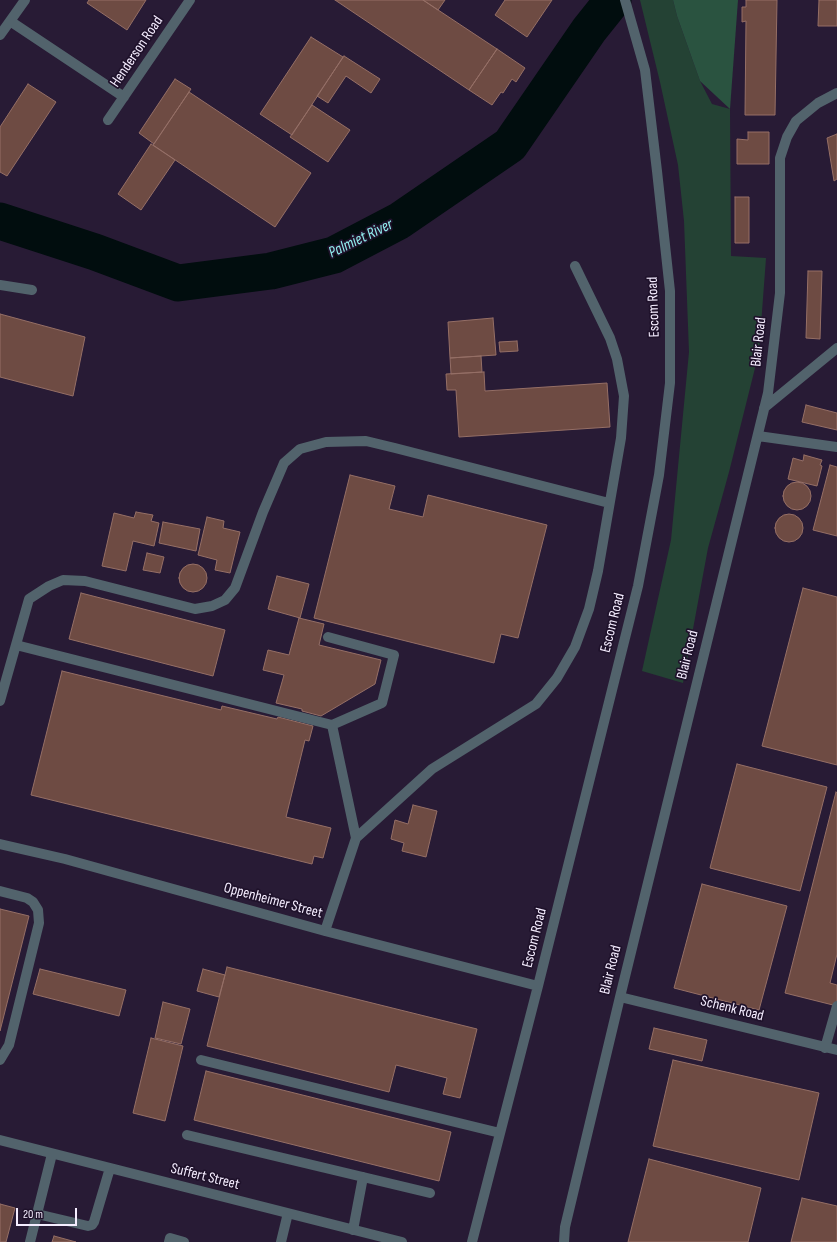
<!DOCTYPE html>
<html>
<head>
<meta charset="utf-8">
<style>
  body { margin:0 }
  #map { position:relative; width:837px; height:1242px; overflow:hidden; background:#281b35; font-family:"Sofia Sans Condensed",sans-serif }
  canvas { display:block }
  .scale { position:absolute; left:16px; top:1208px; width:61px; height:18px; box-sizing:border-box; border:2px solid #f5edff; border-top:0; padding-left:5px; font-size:12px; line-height:14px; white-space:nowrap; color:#f5edff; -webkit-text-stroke:3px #1f122b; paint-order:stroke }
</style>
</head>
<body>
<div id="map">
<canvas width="837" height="1242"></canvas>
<div class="scale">20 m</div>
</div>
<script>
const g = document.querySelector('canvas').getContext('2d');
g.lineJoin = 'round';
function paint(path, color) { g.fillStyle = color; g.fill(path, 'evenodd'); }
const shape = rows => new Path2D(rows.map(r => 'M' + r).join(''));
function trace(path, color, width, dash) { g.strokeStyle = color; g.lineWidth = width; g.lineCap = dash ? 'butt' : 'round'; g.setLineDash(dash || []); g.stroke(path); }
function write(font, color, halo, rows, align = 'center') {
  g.font = font + ' "Sofia Sans Condensed",sans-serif'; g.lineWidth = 3.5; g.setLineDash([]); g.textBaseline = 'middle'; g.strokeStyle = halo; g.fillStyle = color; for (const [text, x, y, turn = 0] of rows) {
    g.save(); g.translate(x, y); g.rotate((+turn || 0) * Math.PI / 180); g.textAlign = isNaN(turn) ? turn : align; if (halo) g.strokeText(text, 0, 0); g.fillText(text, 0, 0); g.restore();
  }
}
paint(shape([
  [640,0,673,0,677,16,700,81,712,104,730,109,731,256,766,258,759,352,729,472,708,548,683,683,642,671,671,540,689,352,684,221,678,165,660,82]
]), '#244234');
paint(shape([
  [673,0,738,0,730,109,700,81,677,16]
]), '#2a5340');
trace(shape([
  [0,221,95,252,178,283,271,271,334,255,399,221,510,145,589,30,613,0]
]), '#010d0e', 37);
const building = shape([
  [89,0,146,0,127,30,87,3,89,0],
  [335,0,423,0,497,49,469,90,335,0],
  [423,0,445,0,438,10,423,0],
  [505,0,552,0,527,37,495,15,505,0],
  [746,0,777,0,775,115,745,115,746,21,742,22,742,7,746,7,746,0],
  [819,0,837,0,837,26,818,26,819,0],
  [311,37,343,57,292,135,260,114,311,37],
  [497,49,525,68,516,82,512,79,503,93,501,92,492,105,469,90,497,49],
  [344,56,380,79,371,93,346,76,328,103,317,96,344,56],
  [175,79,191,89,154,144,139,133,175,79],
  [28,84,56,102,7,176,0,172,0,127,28,84],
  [189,92,311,173,275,227,153,145,189,92],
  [312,105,350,130,328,162,290,137,312,105],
  [748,132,769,132,769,164,737,164,737,139,748,140,748,132],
  [837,134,837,179,834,181,827,138,837,134],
  [151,144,175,160,141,210,118,194,151,144],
  [735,197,749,197,749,243,735,243,735,197],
  [808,271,822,271,820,339,806,338,808,271],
  [0,314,85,337,73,396,0,377,0,314],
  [493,318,496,355,450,358,448,322,493,318],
  [517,341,518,351,500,352,499,342,517,341],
  [481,356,482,372,451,374,450,358,481,356],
  [484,372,485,391,607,383,610,427,459,437,456,390,447,390,446,374,484,372],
  [806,405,837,413,837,430,802,422,806,405],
  [804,455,822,460,820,465,822,466,817,486,788,479,793,458,803,461,804,455],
  [830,465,837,467,837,536,813,530,830,465],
  [350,475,395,486,389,509,423,517,428,495,547,525,518,638,501,634,494,663,314,618,350,475],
  '783 496a14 14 0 1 1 28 0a14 14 0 1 1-28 0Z',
  [136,512,153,515,151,521,159,523,154,546,133,541,126,571,102,566,114,513,134,518,136,512],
  '775 528a14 14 0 1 1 28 0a14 14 0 1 1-28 0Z',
  [207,517,224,521,223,528,240,532,230,573,215,570,217,560,198,555,207,517],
  [163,522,200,529,196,551,159,543,163,522],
  [147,553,164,557,160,573,143,570,147,553],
  '179 578a14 14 0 1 1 28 0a14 14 0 1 1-28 0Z',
  [277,576,309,584,300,618,268,609,277,576],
  [803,588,837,597,837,765,762,746,803,588],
  [81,593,225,630,213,676,69,639,81,593],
  [299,618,324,624,319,645,381,660,375,684,321,716,302,711,302,709,276,703,284,675,263,670,268,650,289,655,299,618],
  [62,671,221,710,222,706,277,719,278,717,313,726,309,741,305,740,286,817,331,828,323,858,314,856,312,864,31,795,62,671],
  [737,764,827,787,800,891,710,868,737,764],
  [836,792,837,793,837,954,830,983,837,985,837,1006,785,993,836,792],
  [413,805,437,811,426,857,402,851,404,843,391,839,395,820,408,824,413,805],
  [702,884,787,906,759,1010,674,988,702,884],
  [0,909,29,916,0,1031,0,909],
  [227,967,477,1029,460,1098,443,1094,447,1078,396,1065,389,1092,207,1046,227,967],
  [40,969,126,990,119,1016,33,994,40,969],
  [203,969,225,975,219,997,197,991,203,969],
  [163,1002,190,1009,181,1044,155,1038,163,1002],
  [654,1028,707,1040,702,1061,649,1049,654,1028],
  [151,1038,183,1046,165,1121,133,1113,151,1038],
  [673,1060,819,1093,799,1180,653,1146,673,1060],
  [206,1071,451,1132,439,1181,194,1120,206,1071],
  [649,1159,761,1188,748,1242,628,1242,649,1159],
  [802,1198,837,1206,837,1242,791,1242,802,1198],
  [0,1204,15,1208,6,1242,0,1242,0,1204],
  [54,1236,76,1242,52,1242,54,1236]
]);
paint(building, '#6e4b43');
trace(building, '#956f66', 1);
trace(shape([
  [10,21,124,97],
  [0,35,25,0],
  [108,120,190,0],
  [0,285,32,290],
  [764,408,837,348],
  [758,436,837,447],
  [16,645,332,725,382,703,394,655,328,637],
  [0,701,29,599,49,586,63,580,85,581,195,609,212,606,225,600,235,588,263,512,284,463,300,449,326,442,366,441,395,448,609,503],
  [332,725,356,838],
  [0,844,65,859,325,931,538,986],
  [0,891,27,898,33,902,38,910,39,923,9,1045,0,1060],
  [325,931,356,838,432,769,536,704,557,678,575,647,589,609,598,571,621,438,624,396,617,359,610,338,575,266],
  [620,997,837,1050],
  [825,1048,837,1006],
  [201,1060,500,1133],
  [187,1135,430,1193],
  [0,1140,402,1242],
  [37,1214,88,1226,92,1225,94,1222,110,1168],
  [353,1230,363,1177],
  [30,1242,52,1154],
  [169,1242,170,1238,184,1242],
  [281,1242,288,1213],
  [472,1242,538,986,638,586,659,475,670,383,670,291,657,171,645,70,625,0],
  [564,1242,565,1227,620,997,768,393,780,293,780,158,787,137,796,121,818,103,837,93]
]), '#52636c', 10);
write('15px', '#f5edff', '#1f122b', [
  ["Henderson Road",137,52,-56],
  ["Escom Road",654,307,-92],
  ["Blair Road",759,342,-84],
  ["Escom Road",613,623,-76],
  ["Blair Road",688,655,-76],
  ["Oppenheimer Street",273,901,15],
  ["Escom Road",535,938,-76],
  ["Blair Road",611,970,-76],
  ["Schenk Road",732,1009,14],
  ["Suffert Street",205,1177,14]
]);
write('italic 16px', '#91eced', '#1f122b', [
  ["Palmiet River",361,239,-26]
]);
</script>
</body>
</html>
